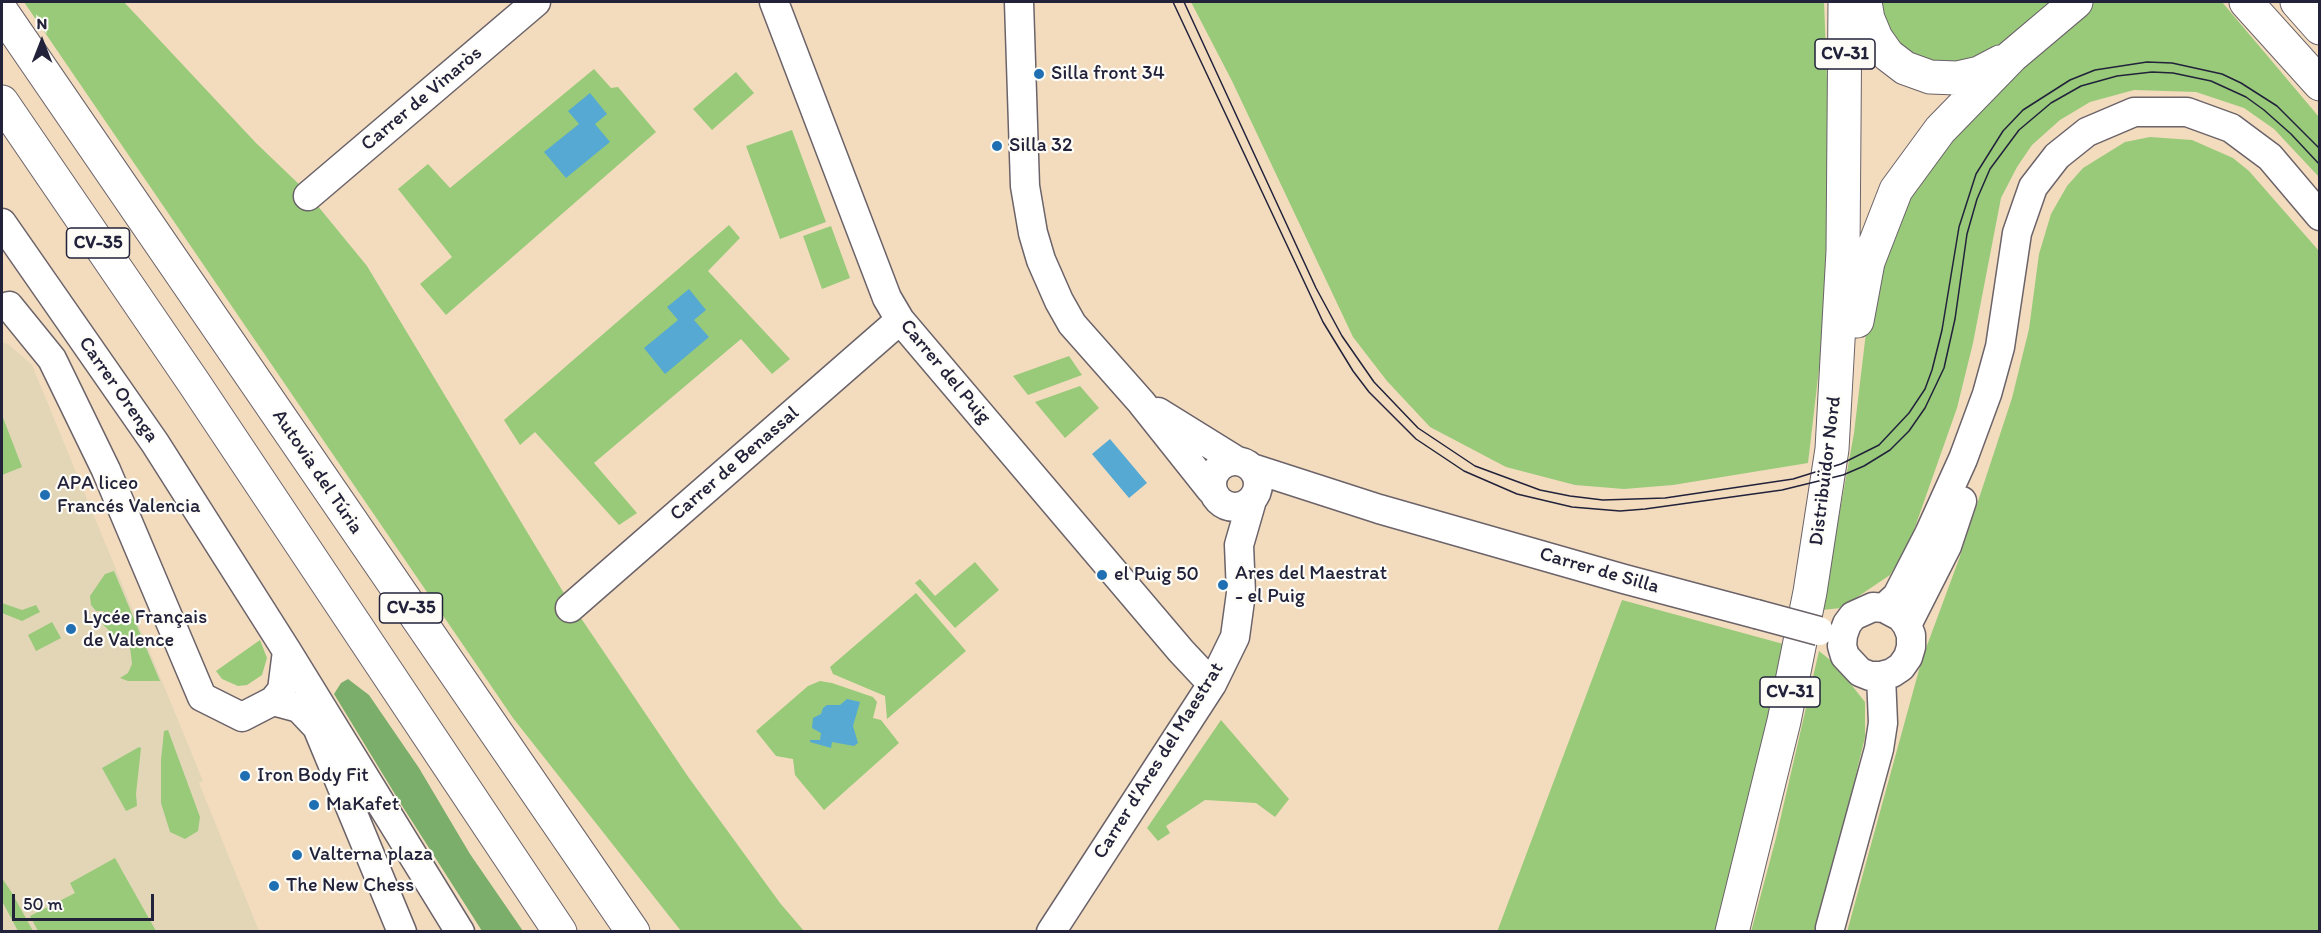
<!DOCTYPE html>
<html>
<head>
<meta charset="utf-8">
<style>
  body { margin:0 }
  #map { position:relative; width:2321px; height:933px; overflow:hidden; background:#f3dcbe; font-family:Itim,sans-serif }
  canvas { display:block }
  .frame { position:absolute; inset:0; border:3px solid #22223b; pointer-events:none }
  .north { position:absolute; left:12px; top:12px; width:60px; height:60px; -webkit-text-stroke:4px #fdfcf7; paint-order:stroke; rotate:0deg; font-size:16px; font-weight:700; line-height:24px; text-align:center; color:#22223b }
  .north::after { content:''; display:block; margin:auto; width:21px; height:27px; background:#22223b; clip-path:polygon(50% 0,100% 100%,50% 72%,0 100%) }
  .scale { position:absolute; left:12px; top:894px; width:142px; height:27px; box-sizing:border-box; border:3px solid #22223b; border-top:0; padding-left:8px; font-size:18px; line-height:21px; white-space:nowrap; color:#22223b; -webkit-text-stroke:4px #fdfcf7; paint-order:stroke }
</style>
</head>
<body>
<div id="map">
<canvas width="2321" height="933"></canvas>
<div class="frame"></div>
<div class="north">N</div>
<div class="scale">50 m</div>
</div>
<script>
const g = document.querySelector('canvas').getContext('2d');
g.lineJoin = 'round';
function paint(path, color) { g.fillStyle = color; g.fill(path, 'evenodd'); }
const shape = rows => new Path2D(rows.map(r => 'M' + r).join(''));
function trace(path, color, width, dash) { g.strokeStyle = color; g.lineWidth = width; g.lineCap = dash ? 'butt' : 'round'; g.setLineDash(dash || []); g.stroke(path); }
function write(font, color, halo, rows, align = 'center') {
  g.font = font + ' Itim,sans-serif'; g.lineWidth = 4.5; g.setLineDash([]); g.textBaseline = 'middle'; g.strokeStyle = halo; g.fillStyle = color; for (const [text, x, y, turn = 0] of rows) {
    g.save(); g.translate(x, y); g.rotate((+turn || 0) * Math.PI / 180); g.textAlign = isNaN(turn) ? turn : align; if (halo) g.strokeText(text, 0, 0); g.fillText(text, 0, 0); g.restore();
  }
}
paint(shape([
  [2,342,8,344,32,365,203,781,199,783,259,931,2,932]
]), '#e2d6b7');
paint(shape([
  [24,2,124,2,256,143,303,188,367,266,562,590,689,778,780,903,804,931,681,931,513,718],
  [1191,2,1824,2,1829,131,1824,326,1808,463,1673,485,1624,489,1575,485,1506,467,1430,427,1387,381,1353,337,1232,81],
  [1876,2,2054,2,1993,55,1969,68,1901,56],
  [2094,2,2222,2,2319,117,2319,177,2274,129,2244,108,2196,92,2134,90,2090,102,2060,120,2032,145,2017,167,2001,198,1973,343,1957,408,1909,544,1890,575,1841,608,1822,610,1854,433,1873,274,1904,190,2000,85],
  [594,69,611,88,618,87,656,132,446,315,420,284,452,257,398,189,428,164,450,188],
  [736,72,754,93,712,130,693,109],
  [792,130,826,222,780,239,746,146],
  [2150,137,2192,140,2233,158,2249,171,2319,251,2319,931,1847,932,1922,659,1959,559,2012,398,2029,329,2039,254,2051,214,2067,186,2083,168,2125,142],
  [729,225,740,238,708,271,790,359,772,374,741,339,594,463,637,513,619,525,535,432,520,445,504,420],
  [831,226,850,278,822,289,803,236],
  [1069,356,1082,375,1028,395,1013,376],
  [1080,386,1099,408,1065,438,1035,402],
  [2,415,22,467,2,475],
  [975,562,999,590,955,628,915,583,920,579,935,596],
  [114,571,160,681,128,681,120,678,128,673,132,664,130,647,124,639,115,637,99,620,104,611,96,611,91,605,90,596,105,574],
  [916,593,966,651,887,719,885,696,833,674,830,667],
  [1622,600,1787,645,1722,931,1497,932],
  [2,603,22,610,36,605,40,612,22,621,2,613],
  [52,622,61,638,36,651,28,635],
  [260,640,267,658,262,675,247,685,238,686,222,679,216,671],
  [1819,651,1834,663,1865,702,1865,737,1820,924,1827,931,1751,932,1776,838],
  [820,681,832,683,873,697,877,702,873,718,881,720,899,743,824,810,795,775,793,759,776,756,756,731,808,686],
  [1221,720,1289,799,1275,817,1256,803,1205,800,1166,826,1170,833,1158,841,1147,828],
  [168,730,200,817,198,831,185,839,170,832,161,803,161,760,164,731],
  [139,747,141,748,136,794,137,806,126,811,102,768],
  [115,858,156,931,38,931,30,916,75,893,70,883],
  [2,878,12,893,33,931,18,931,2,901]
]), '#98ca7a');
paint(shape([
  [348,679,369,695,419,768,470,854,523,931,482,931,401,804,334,694,341,683]
]), '#7aae6a');
paint(shape([
  [590,93,607,114,595,124,610,142,566,178,544,152,579,124,568,111],
  [689,289,706,310,694,320,709,337,665,374,644,348,678,320,667,307],
  [1110,439,1147,483,1129,498,1092,454],
  [847,699,860,702,853,726,858,743,854,746,832,742,831,748,810,742,810,740,820,740,821,733,812,728,813,718,821,714,823,708,827,705,840,705]
]), '#56a9d2');
const minor = shape([
  [774,2,887,298,900,320,1181,651,1212,684],
  [1019,2,1025,186,1033,233,1041,260,1059,301,1072,324,1141,402,1211,490],
  [308,196,536,2],
  [2,223,155,443,287,651,460,932],
  [9,306,52,359,106,470,202,697,242,717,273,701,282,690,287,651],
  [1158,412,1237,461],
  '1212 484a23 23 0 1 1 46 0a23 23 0 1 1-46 0Z',
  [1252,468,1379,509,1624,579,1756,614],
  [570,608,900,320],
  [1884,608,1901,617,1907,625,1911,635,1911,647,1908,657,1901,667,1892,673,1881,676,1870,676,1860,672,1845,656,1842,646,1843,635,1847,624,1853,616,1873,607,1884,608,1897,596,1929,534,1963,459,1987,394,2000,347,2017,233,2033,187,2057,156,2087,132,2134,112,2187,112,2231,128,2270,157,2320,216],
  [1907,625,1947,546,1962,501],
  [273,701,299,708,317,727,402,932],
  [1830,928,1879,749,1883,723,1881,676],
  [1051,932,1212,684,1235,637,1241,593,1239,545,1252,500]
]);
const major = shape([
  [1865,2,1868,19,1876,38,1888,55,1905,68,1930,77,1957,78,1979,73,2000,62],
  [2246,2,2320,84],
  [2297,2,2320,28],
  [1857,321,1868,262,1896,190,1940,130,2012,56,2076,2],
  [1732,932,1784,721,1810,592,1832,449,1843,251,1845,2]
]);
const highway = shape([
  [2,12,633,932],
  [2,102,194,383,560,932]
]);
trace(minor, '#6b6369', 31);
trace(major, '#6b6369', 35);
trace(highway, '#6b6369', 35);
trace(minor, '#fff', 28);
trace(major, '#fff', 33);
trace(highway, '#fff', 33);
trace(shape([
  [1173,2,1323,322,1353,371,1369,392,1416,439,1464,471,1517,494,1572,507,1620,511,1645,509,1782,490,1843,475,1864,466,1890,450,1909,431,1925,408,1944,368,1955,319,1967,234,1977,199,1990,169,2019,130,2051,103,2081,86,2117,76,2152,72,2173,73,2211,81,2246,97,2264,110,2291,134,2320,165],
  [1184,2,1316,288,1342,336,1374,382,1418,428,1475,466,1540,490,1570,496,1603,500,1665,498,1793,479,1841,464,1879,445,1909,413,1925,389,1932,370,1942,330,1959,227,1976,174,2003,131,2023,110,2070,80,2095,70,2147,62,2172,63,2222,74,2241,83,2277,106,2320,149]
]), '#22223b', 1.5);
const minorBridge = shape([
  [1756,614,1819,631]
]);
trace(minorBridge, '#6b6369', 31, []);
trace(minorBridge, '#fff', 28);
for (const [x, y, r, color] of [
  [1039,74,6,"#1f6fb2"],
  [997,146,6,"#1f6fb2"],
  [45,495,6,"#1f6fb2"],
  [1102,575,6,"#1f6fb2"],
  [1223,585,6,"#1f6fb2"],
  [71,629,6,"#1f6fb2"],
  [245,776,6,"#1f6fb2"],
  [314,805,6,"#1f6fb2"],
  [297,855,6,"#1f6fb2"],
  [274,886,6,"#1f6fb2"]
]) { const dot = new Path2D(); dot.arc(x, y, r, 0, 2 * Math.PI); g.fillStyle = color; g.fill(dot); trace(dot, '#fdfcf7', 2); }
for (const [x, y, w] of [
  [1845,54,60],
  [98,243,63],
  [411,608,63],
  [1790,692,60]
]) { const box = new Path2D(); box.roundRect(x - w / 2, y - 15, w, 30, 4.5); g.fillStyle = '#fdfcf7'; g.fill(box); trace(box, '#22223b', 1.5); }
write('bold 18px', '#22223b', null, [
  ["CV-31",1845,54],
  ["CV-35",98,243],
  ["CV-35",411,608],
  ["CV-31",1790,692]
]);
write('20px', '#22223b', '#fdfcf7', [
  ["Silla front 34",1051,74],
  ["Silla 32",1009,146],
  ["APA liceo",57,484],
  ["Francés Valencia",57,507],
  ["Ares del Maestrat",1235,574],
  ["- el Puig",1235,597],
  ["el Puig 50",1114,575],
  ["Lycée Français",83,618],
  ["de Valence",83,641],
  ["Iron Body Fit",257,776],
  ["MaKafet",326,805],
  ["Valterna plaza",309,855],
  ["The New Chess",286,886]
], 'left');
write('20px', '#22223b', '#fdfcf7', [
  ["Carrer de Vinaròs",422,99,-40],
  ["Carrer del Puig",945,372,50],
  ["Carrer Orenga",118,390,55],
  ["Carrer de Benassal",735,464,-41],
  ["Distribuïdor Nord",1826,471,-83],
  ["Autovia del Túria",317,472,56],
  ["Carrer de Silla",1599,571,16],
  ["Carrer d'Ares del Maestrat",1159,761,-58]
]);
</script>
</body>
</html>
